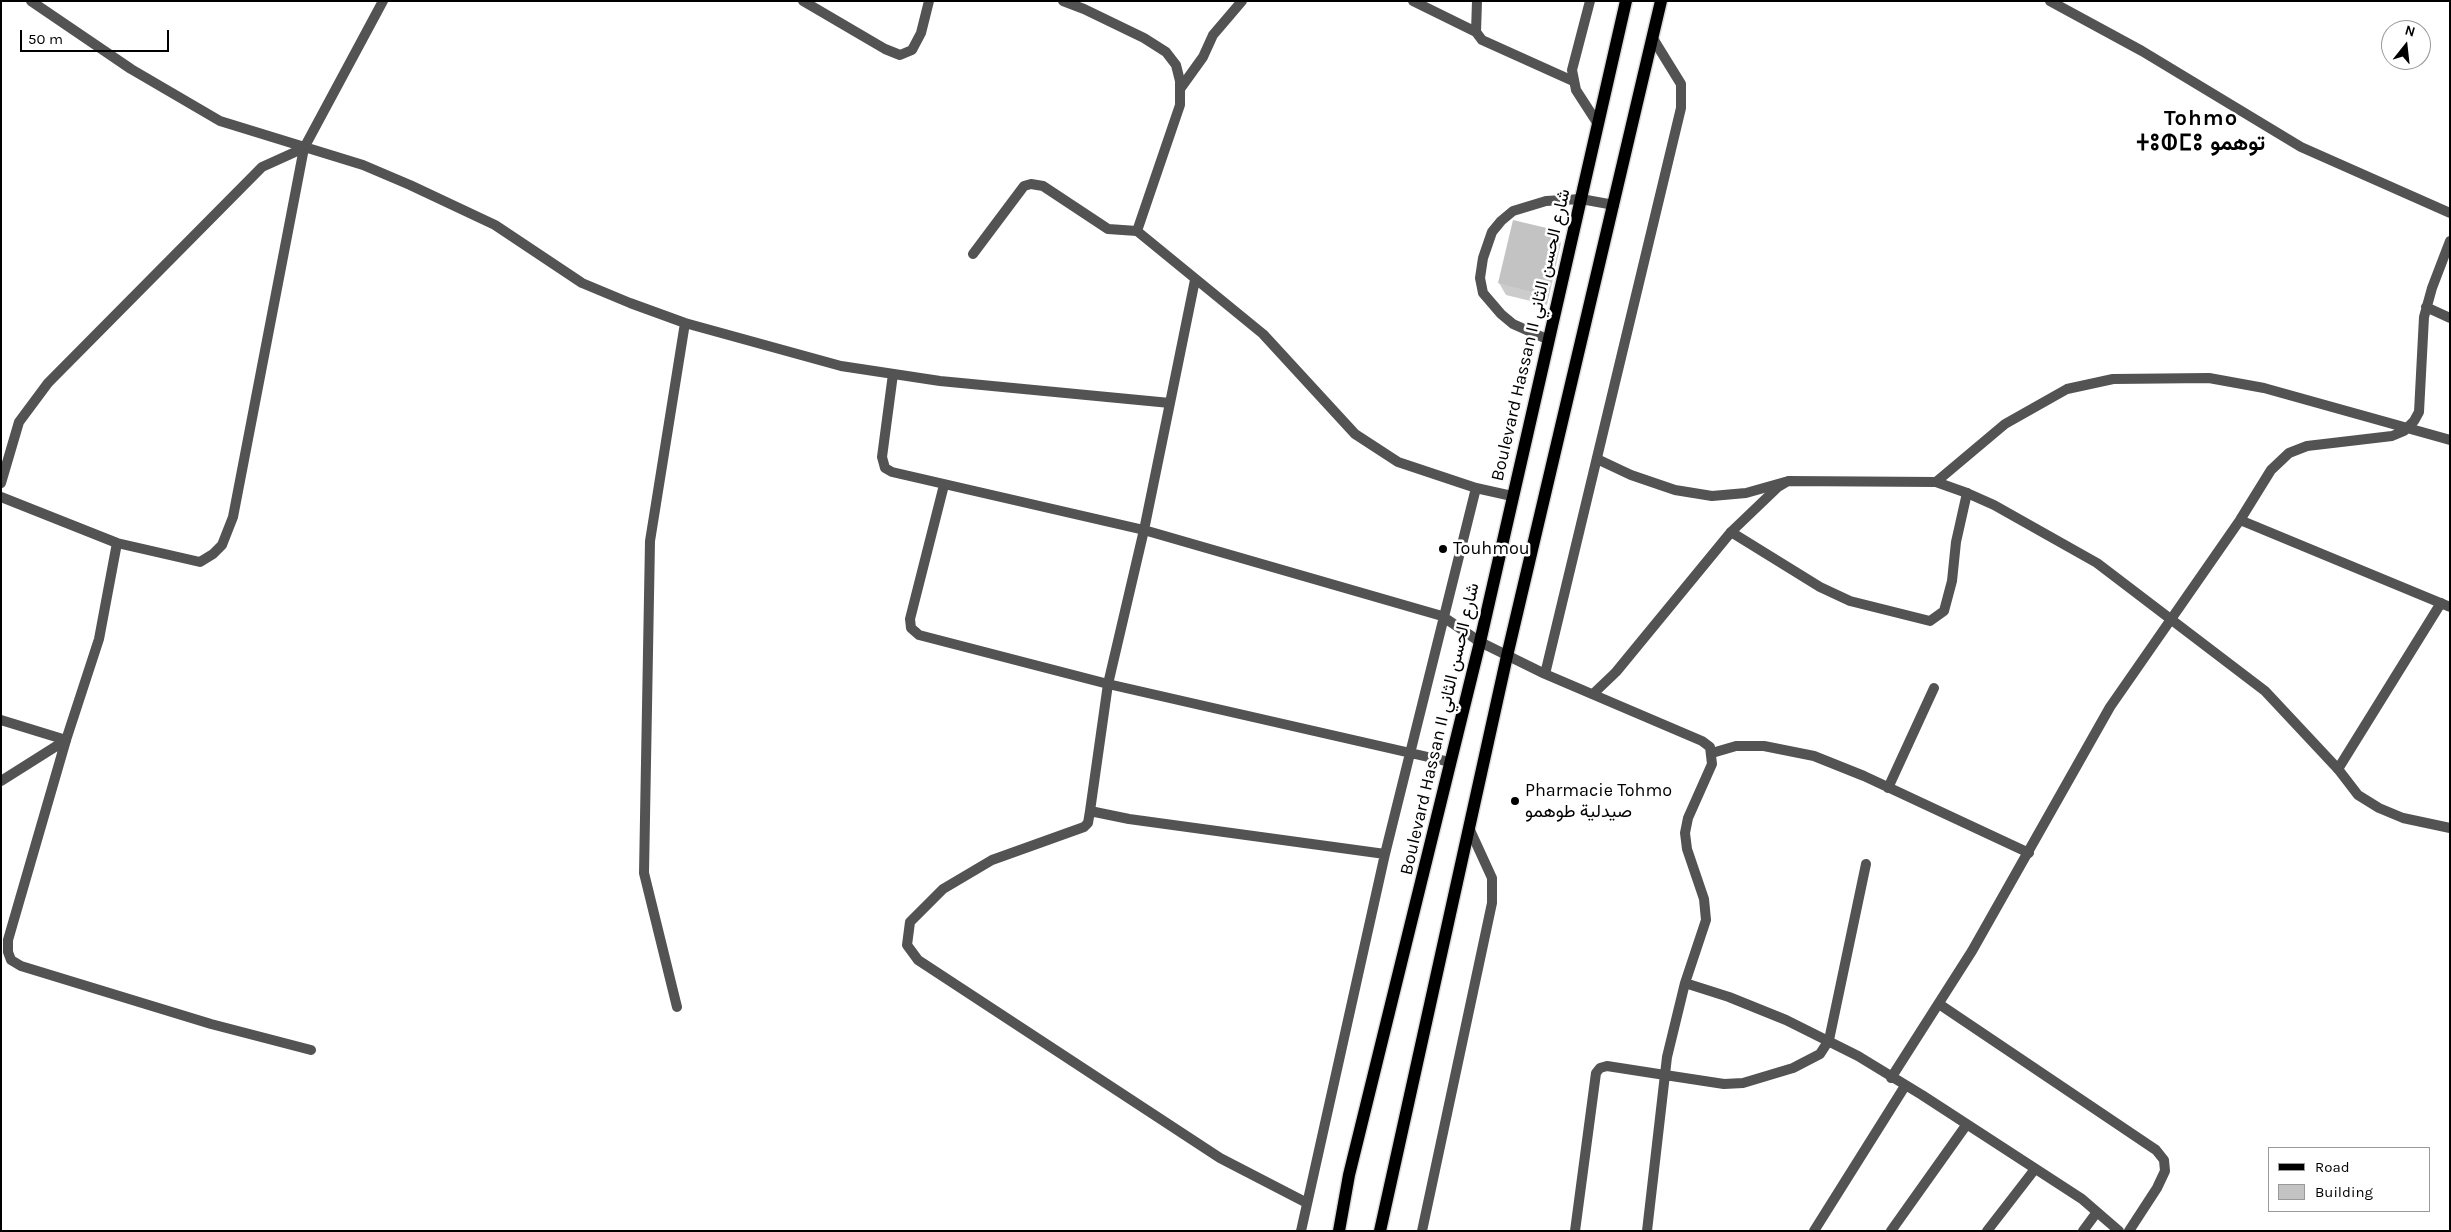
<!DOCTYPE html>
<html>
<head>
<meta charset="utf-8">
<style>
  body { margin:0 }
  #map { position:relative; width:2451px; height:1232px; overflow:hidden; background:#fff; font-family:Karla,sans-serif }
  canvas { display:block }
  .frame { position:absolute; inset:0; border:2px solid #000; pointer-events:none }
  .legend { position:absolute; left:2268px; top:1147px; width:162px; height:65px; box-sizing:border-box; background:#fff; border:1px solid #999; margin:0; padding:6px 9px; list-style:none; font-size:15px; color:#000 }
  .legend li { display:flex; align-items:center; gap:10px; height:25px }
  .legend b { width:25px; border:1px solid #999 }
  .north { position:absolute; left:2381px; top:20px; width:50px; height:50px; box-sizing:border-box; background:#fff; border:1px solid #999; border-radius:50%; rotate:16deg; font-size:14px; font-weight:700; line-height:20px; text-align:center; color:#000 }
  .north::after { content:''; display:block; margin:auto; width:18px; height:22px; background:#000; clip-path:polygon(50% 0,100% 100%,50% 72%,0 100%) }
  .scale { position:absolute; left:20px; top:30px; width:149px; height:22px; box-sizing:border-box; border:2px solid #000; border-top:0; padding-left:6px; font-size:15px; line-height:18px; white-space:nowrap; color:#000; -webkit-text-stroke:4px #fff; paint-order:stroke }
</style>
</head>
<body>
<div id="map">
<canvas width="2451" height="1232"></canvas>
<div class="frame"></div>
<ul class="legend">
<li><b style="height:6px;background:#000"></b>Road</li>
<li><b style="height:14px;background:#c3c3c3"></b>Building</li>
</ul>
<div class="north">N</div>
<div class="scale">50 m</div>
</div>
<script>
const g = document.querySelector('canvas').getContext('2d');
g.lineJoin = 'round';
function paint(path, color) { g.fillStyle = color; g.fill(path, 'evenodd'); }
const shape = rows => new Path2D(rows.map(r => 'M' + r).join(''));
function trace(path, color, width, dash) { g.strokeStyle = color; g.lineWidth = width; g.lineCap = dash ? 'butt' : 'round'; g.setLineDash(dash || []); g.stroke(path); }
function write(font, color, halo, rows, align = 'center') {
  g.font = font + ' Karla,Vazirmatn,"Noto Sans Tifinagh",sans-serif'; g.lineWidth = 5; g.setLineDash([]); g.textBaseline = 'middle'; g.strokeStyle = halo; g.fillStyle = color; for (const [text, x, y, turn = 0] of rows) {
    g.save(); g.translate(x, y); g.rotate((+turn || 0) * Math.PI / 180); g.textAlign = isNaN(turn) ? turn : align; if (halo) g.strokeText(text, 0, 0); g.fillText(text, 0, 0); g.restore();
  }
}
paint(shape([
  [1554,231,1561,243,1547,305,1506,295,1499,283]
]), '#0003');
paint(shape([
  [1513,220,1555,230,1540,294,1498,283]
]), '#c3c3c3');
const primary = shape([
  [1339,1231,1349,1175,1480,642,1626,1],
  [1380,1231,1507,656,1661,1]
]);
trace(primary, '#dbdbdb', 15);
trace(shape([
  [1413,1,1476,32],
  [1477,1,1476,32,1482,40,1573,81],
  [1180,89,1203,57,1213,35,1242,1],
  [973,254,1024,186,1031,184,1043,186,1108,229,1137,231],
  [1549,340,1513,324,1501,314,1483,293,1480,278,1483,258,1492,232,1501,221,1513,211,1546,201,1581,199,1614,205],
  [1597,459,1631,475,1675,490,1712,496,1746,493,1785,482],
  [1,483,19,422,48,383,262,167,304,148],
  [1731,532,1820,587,1850,601,1930,621,1944,611,1952,581,1956,542,1967,493],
  [1,720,66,740],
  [1712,753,1736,746,1764,746,1814,756,1864,776,2029,853],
  [2338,769,2441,603],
  [1888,788,1934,688],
  [1575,1231,1596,1073,1600,1068,1607,1066,1665,1075]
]), '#535353', 10);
trace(shape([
  [31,1,131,69,220,121,363,165,410,185,495,225,582,283,630,303,685,323,841,366,940,381,1170,403,1144,530,1108,684,1090,811,1129,819,1385,854],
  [803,1,885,49,900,55,912,50,921,33,929,1],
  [1063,1,1084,9,1144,38,1166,52,1176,65,1180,81,1180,105,1137,231,1263,334,1355,434,1398,462,1476,488,1512,496],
  [1590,1,1572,70,1576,90,1598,124],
  [2050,1,2142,51,2301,147,2450,213],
  [2426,307,2450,318],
  [893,374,882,457,885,468,892,472,1144,530,1442,616,1480,642,1545,674,1702,741,1710,747,1712,764,1688,818,1685,833,1687,849,1704,899,1706,920,1685,983,1729,997,1786,1020,1858,1056,1922,1095,2082,1199,2119,1231],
  [1170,403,1195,280],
  [1936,482,2005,424,2067,389,2113,379,2209,378,2264,388,2450,440],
  [944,485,910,619,911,628,919,635,1108,684,1450,762],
  [1,497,117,543,99,639,66,740,1,781],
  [2240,520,2450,607],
  [117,543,200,562,213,554,222,545,233,517,304,148,383,1],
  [1545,674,1681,108,1681,84,1652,37],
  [1593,694,1616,672,1731,532,1778,487,1788,481,1936,482,1967,493,1994,505,2097,563,2265,691,2338,769,2358,795,2379,808,2403,818,2450,828],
  [66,740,8,940,8,952,11,960,21,966,211,1024,311,1050],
  [1090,811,1088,823,1084,827,992,860,943,889,910,922,907,945,918,960,1220,1158,1307,1203],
  [1939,1004,2156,1150,2164,1160,2165,1171,2157,1188,2129,1231],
  [677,1007,644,873,650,541,685,323],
  [1665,1075,1724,1084,1743,1083,1793,1068,1820,1054,1829,1040,1866,864],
  [1891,1078,1972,951,2110,707,2240,520,2271,470,2289,453,2307,446,2392,436,2404,431,2414,421,2419,412,2424,317,2432,288,2450,241],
  [1301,1231,1385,854,1476,488],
  [1422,1231,1492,903,1492,878,1470,830],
  [1647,1231,1667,1057,1685,983],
  [1814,1231,1905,1086],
  [1891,1231,1967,1124],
  [1987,1231,2035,1169],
  [2083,1231,2097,1212]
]), '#535353', 10);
trace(primary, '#000', 12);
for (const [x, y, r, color] of [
  [1443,549,5,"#000"],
  [1515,801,5,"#000"]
]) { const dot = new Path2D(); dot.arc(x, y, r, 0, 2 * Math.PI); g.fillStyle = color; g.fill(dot); trace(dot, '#fff', 2); }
write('18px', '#000', '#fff', [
  ["Boulevard Hassan II شارع الحسن الثاني",1531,335,-77],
  ["Boulevard Hassan II شارع الحسن الثاني",1440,729,-77]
]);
write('18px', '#000', '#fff', [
  ["Touhmou",1453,549],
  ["Pharmacie Tohmo",1525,791],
  ["صيدلية طوهمو",1525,812]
], 'left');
g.letterSpacing = '1px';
write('bold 22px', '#000', '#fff', [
  ["Tohmo",2201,119],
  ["ⵜⵓⵀⵎⵓ توهمو",2201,144]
]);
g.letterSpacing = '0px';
</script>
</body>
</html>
